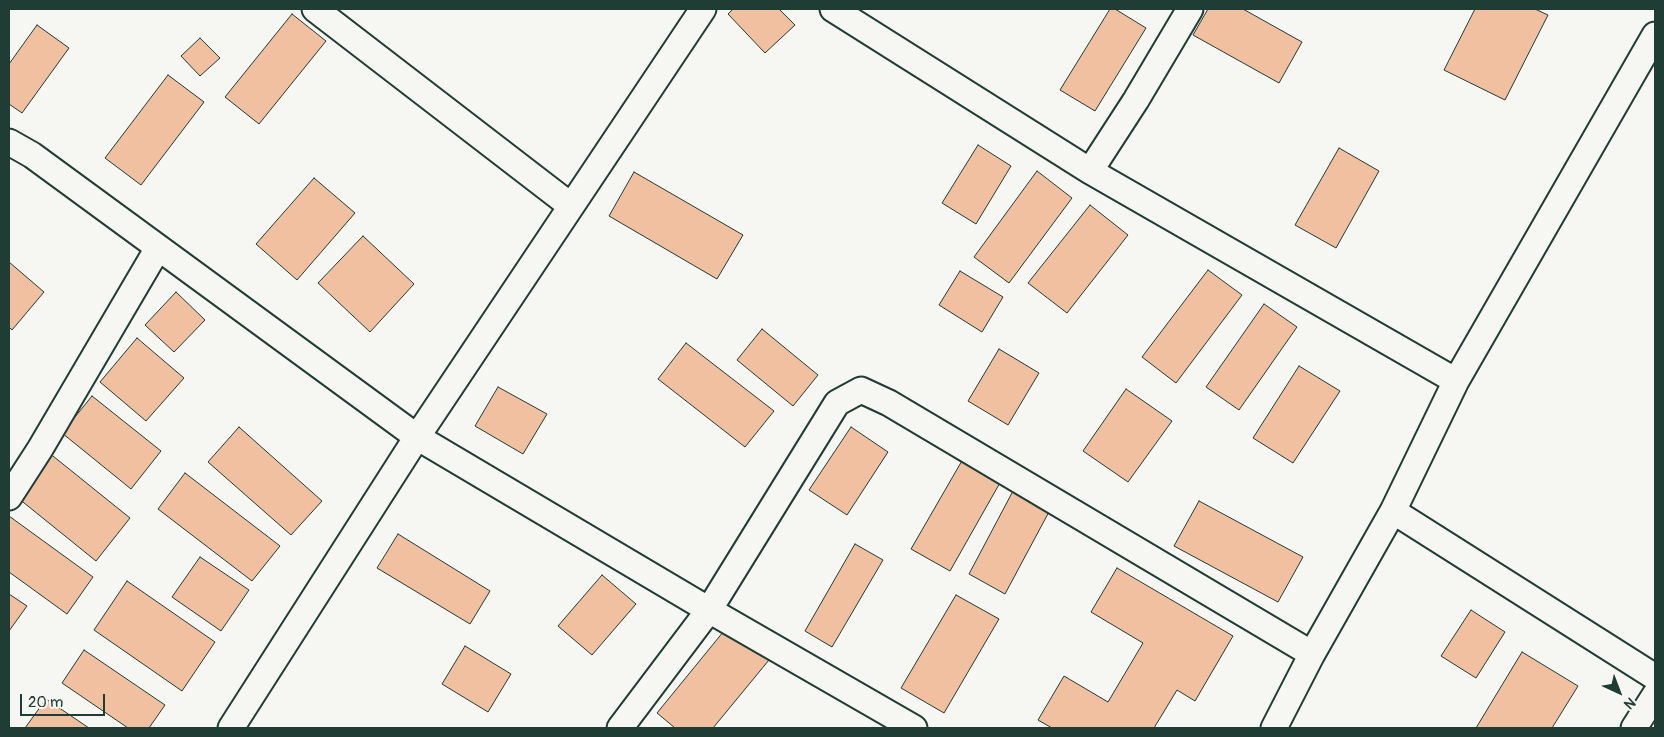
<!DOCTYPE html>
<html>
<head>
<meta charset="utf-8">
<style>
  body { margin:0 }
  #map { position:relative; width:1664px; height:737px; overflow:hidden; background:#f6f6f2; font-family:Pangolin,sans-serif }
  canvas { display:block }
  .frame { position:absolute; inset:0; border:10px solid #1f3d34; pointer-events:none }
  .north { position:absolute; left:1594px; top:667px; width:50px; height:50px; -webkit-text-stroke:4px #f6f6f2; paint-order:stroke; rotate:137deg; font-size:14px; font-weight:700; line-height:20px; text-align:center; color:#1f3d34 }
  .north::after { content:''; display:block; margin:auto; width:18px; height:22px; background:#1f3d34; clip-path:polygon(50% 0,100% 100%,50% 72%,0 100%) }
  .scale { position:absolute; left:20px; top:694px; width:85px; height:22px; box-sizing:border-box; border:2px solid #1f3d34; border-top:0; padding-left:6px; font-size:15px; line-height:18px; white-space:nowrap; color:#1f3d34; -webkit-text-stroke:4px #f6f6f2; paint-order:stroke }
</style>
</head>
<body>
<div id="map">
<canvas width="1664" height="737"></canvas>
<div class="frame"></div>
<div class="north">N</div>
<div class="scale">20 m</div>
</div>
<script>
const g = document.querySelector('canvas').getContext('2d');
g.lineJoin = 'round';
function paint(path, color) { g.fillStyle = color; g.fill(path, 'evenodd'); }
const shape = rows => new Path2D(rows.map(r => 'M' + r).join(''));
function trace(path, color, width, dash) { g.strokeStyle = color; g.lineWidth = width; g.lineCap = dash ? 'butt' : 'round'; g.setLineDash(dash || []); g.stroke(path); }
const building = shape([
  [733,9,779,9,795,25,765,53,728,14,733,9],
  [1110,9,1115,9,1146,28,1095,111,1060,90,1110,9],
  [1208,9,1243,9,1302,42,1279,83,1193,35,1208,9],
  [1475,9,1535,9,1548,15,1505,100,1444,70,1475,9],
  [292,14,326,41,259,124,225,97,292,14],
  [37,25,69,48,22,113,9,104,9,64,37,25],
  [200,38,220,58,200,76,181,56,200,38],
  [168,75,204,102,141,185,105,158,168,75],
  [978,145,1011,166,976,224,942,203,978,145],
  [1339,148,1379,171,1336,248,1295,225,1339,148],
  [1037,171,1072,198,1009,283,974,257,1037,171],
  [634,172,743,235,717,279,609,216,634,172],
  [314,178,355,213,297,280,256,244,314,178],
  [1090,205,1128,235,1067,313,1028,283,1090,205],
  [363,236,414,284,370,332,318,283,363,236],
  [9,262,44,292,12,330,9,327,9,262],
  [1208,270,1242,295,1176,383,1142,357,1208,270],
  [960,271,1003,297,982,332,939,305,960,271],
  [176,292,205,320,174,352,145,325,176,292],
  [1264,304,1297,327,1239,410,1206,387,1264,304],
  [762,329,818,375,793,406,737,360,762,329],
  [137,338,184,378,146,421,100,382,137,338],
  [686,343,774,411,745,447,658,379,686,343],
  [999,349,1039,373,1008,425,968,401,999,349],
  [1299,366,1340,391,1293,463,1253,438,1299,366],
  [498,387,547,414,523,454,475,426,498,387],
  [1126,389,1172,421,1128,482,1083,451,1126,389],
  [92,396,161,451,131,489,62,433,92,396],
  [239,427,322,501,291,535,208,462,239,427],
  [851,427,888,452,847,515,809,490,851,427],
  [48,452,130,518,96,561,13,494,48,452],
  [963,459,1001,481,950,571,911,549,963,459],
  [185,473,280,546,252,581,158,509,185,473],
  [1013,491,1050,510,1005,594,969,574,1013,491],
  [1199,501,1303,557,1278,602,1174,546,1199,501],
  [9,516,93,577,67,614,9,572,9,516],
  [398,534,490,591,470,624,377,568,398,534],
  [855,544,883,560,832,647,805,631,855,544],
  [200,557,249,590,221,631,172,597,200,557],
  [1117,568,1233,636,1195,701,1177,690,1154,728,1052,728,1038,720,1064,676,1108,702,1143,643,1091,612,1117,568],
  [602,575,636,604,592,655,558,626,602,575],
  [127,581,215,642,182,691,94,630,127,581],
  [9,594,27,606,9,631,9,594],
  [956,595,999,619,944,713,901,688,956,595],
  [1471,610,1505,632,1476,678,1441,656,1471,610],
  [728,626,769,660,713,728,675,728,657,713,728,626],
  [465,646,511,674,488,712,442,684,465,646],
  [84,650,165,705,149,728,128,728,62,683,84,650],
  [1522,652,1578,686,1552,728,1476,728,1522,652],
  [46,699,89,728,25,728,46,699]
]);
paint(building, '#f0c0a0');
trace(building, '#1f3d34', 1);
const minor = shape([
  [315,9,571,206],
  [833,9,1090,171,1456,381],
  [9,142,32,155,417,437,709,610,914,728],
  [1090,171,1136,100,1190,9],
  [9,497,40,449,158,248],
  [1393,511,1655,677],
  [231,728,417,437,703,9],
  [620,728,709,610,837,403,861,390,889,403,1312,654],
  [1274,728,1312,654,1393,511,1456,381,1655,35],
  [1634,728,1655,695]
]);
trace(minor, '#1f3d34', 29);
trace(minor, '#f6f6f2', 25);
</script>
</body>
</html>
